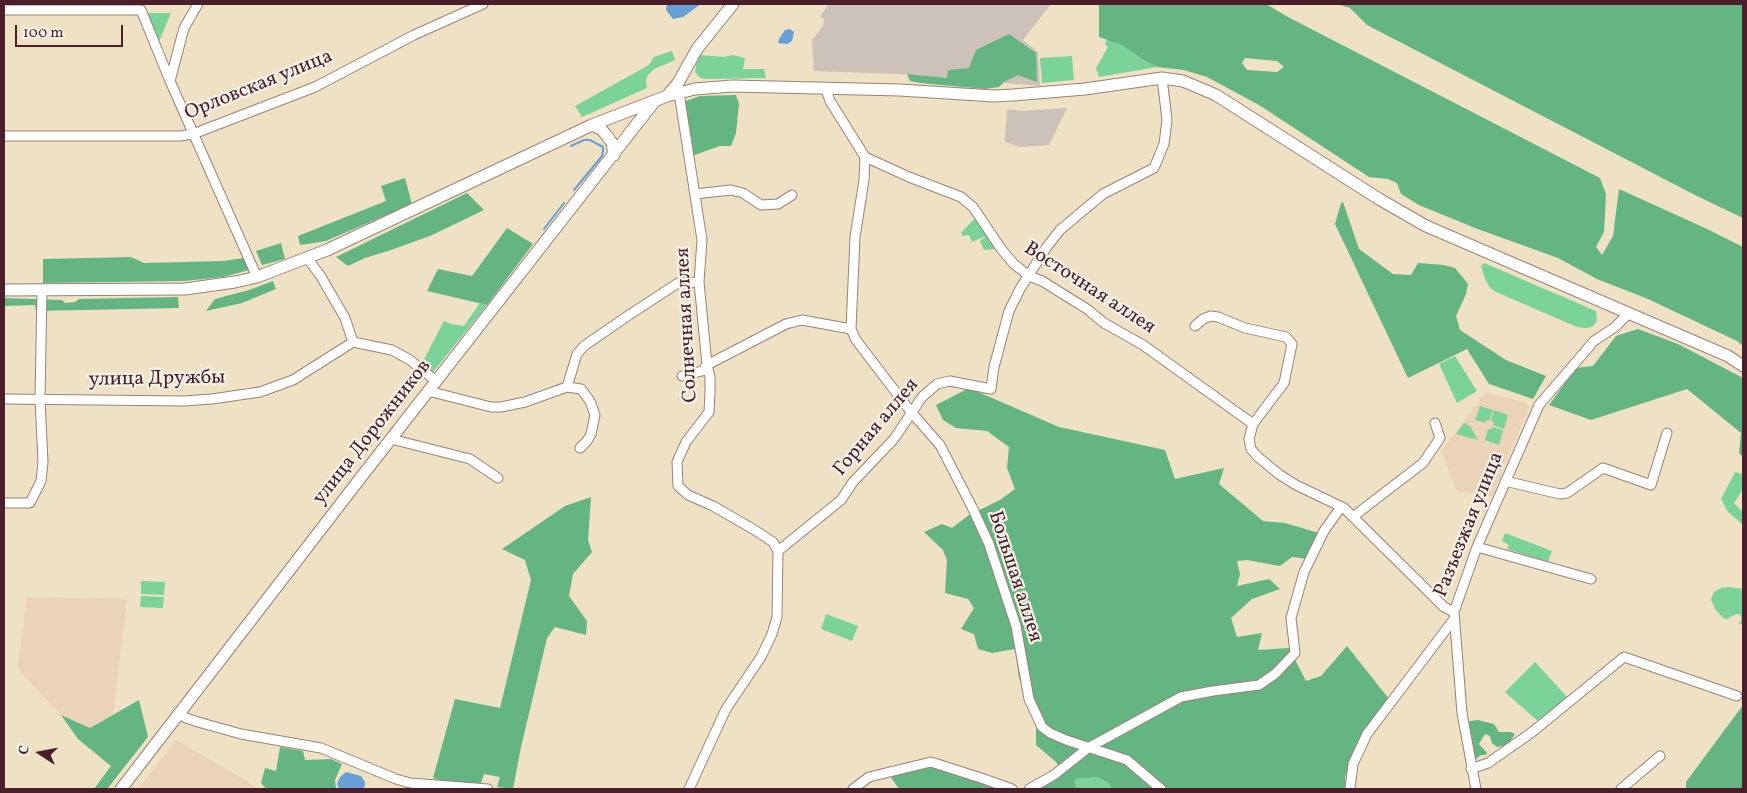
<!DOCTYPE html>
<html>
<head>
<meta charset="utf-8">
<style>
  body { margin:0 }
  #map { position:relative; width:1747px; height:793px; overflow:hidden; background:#efe1c3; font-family:Vollkorn,serif }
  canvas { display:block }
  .frame { position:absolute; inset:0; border:5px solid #4a1f2b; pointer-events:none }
  .north { position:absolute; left:15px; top:728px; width:50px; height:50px; -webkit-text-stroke:4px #f7f3e8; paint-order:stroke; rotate:281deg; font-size:14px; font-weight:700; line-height:20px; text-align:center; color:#4a1f2b }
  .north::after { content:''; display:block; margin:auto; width:18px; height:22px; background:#4a1f2b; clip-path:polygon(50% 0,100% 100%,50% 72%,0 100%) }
  .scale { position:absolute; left:15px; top:25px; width:108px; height:22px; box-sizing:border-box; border:2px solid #4a1f2b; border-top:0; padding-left:6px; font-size:15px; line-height:18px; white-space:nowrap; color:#4a1f2b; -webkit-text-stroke:4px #f7f3e8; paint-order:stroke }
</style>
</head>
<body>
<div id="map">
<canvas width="1747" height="793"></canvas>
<div class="frame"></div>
<div class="north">С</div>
<div class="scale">100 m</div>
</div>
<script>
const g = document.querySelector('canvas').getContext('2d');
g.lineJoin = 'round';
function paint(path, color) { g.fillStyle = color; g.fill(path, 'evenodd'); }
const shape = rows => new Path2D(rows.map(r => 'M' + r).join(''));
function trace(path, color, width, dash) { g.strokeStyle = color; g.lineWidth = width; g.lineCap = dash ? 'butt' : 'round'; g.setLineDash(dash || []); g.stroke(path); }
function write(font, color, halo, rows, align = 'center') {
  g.font = font + ' Vollkorn,serif'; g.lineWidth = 4.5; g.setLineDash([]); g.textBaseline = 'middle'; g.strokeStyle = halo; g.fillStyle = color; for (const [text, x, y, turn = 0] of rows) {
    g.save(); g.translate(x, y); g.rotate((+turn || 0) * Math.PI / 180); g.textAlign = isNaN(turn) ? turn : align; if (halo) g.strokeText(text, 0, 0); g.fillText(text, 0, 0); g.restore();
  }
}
paint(shape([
  [1486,392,1525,403,1529,407,1492,496,1457,491,1441,451],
  [27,597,127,599,113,715,89,728,61,715,24,676,18,666],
  [176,740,250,783,257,789,138,789]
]), '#ebd3b8');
paint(shape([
  [829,4,1051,4,1023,40,1038,52,1040,86,901,74,814,71,812,40,823,26,824,19,820,16],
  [1067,108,1049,145,1020,147,1005,142,1007,109,1022,111]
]), '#ccc2b9');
paint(shape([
  [146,13,171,13,158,44],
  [1107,39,1122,45,1140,58,1157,67,1099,77,1096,68,1108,47,1105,44],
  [672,51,675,60,654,69,648,75,646,80,647,88,582,117,575,106,649,65,654,57],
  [700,55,724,57,733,55,745,58,743,69,764,69,766,78,704,79,699,77,695,72,697,59],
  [1072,56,1074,80,1042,83,1040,58],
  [977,216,997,249,984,250,980,241,986,236,972,242,969,235,963,236,961,233],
  [1484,263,1596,311,1597,321,1592,327,1586,328,1577,327,1496,292,1490,288,1485,279,1481,266],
  [480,303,487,305,433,372,422,363,444,321,451,324,464,326],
  [1455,356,1477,391,1457,403,1439,364],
  [1480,406,1493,410,1489,421,1486,420,1485,423,1475,420],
  [1494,410,1508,415,1504,429,1493,425,1494,422,1491,421],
  [1464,423,1470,426,1478,440,1456,434],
  [1492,427,1503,430,1499,445,1485,440,1488,429,1491,430],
  [1735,472,1743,474,1743,489,1734,503,1743,512,1743,525,1728,512,1721,499],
  [1505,533,1552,551,1548,562,1507,549,1509,545,1502,541],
  [141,581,165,582,164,595,141,594],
  [1728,587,1743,589,1743,625,1738,623,1741,622,1741,616,1739,614,1737,614,1728,618,1729,620,1723,618,1715,609,1711,599,1714,592,1721,588],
  [141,596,164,597,163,608,140,607],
  [826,614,858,626,852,641,821,629],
  [1535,662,1569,699,1540,723,1505,692],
  [1097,777,1110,784,1111,789,1081,789,1075,786,1074,779]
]), '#7bd399');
paint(shape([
  [1099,4,1266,4,1288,17,1600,178,1606,194,1604,232,1596,247,1602,255,1613,236,1619,189,1705,228,1743,247,1743,346,1737,341,1648,299,1597,279,1558,258,1475,228,1419,205,1401,194,1397,183,1388,179,1369,177,1259,105,1207,77,1184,70,1157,67,1140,58,1122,45,1099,37],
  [1245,58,1277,61,1284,67,1277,72,1247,70,1242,63],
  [1337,4,1743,4,1743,218,1697,196,1367,25,1350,8],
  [1009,34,1036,53,1037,82,1018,75,1004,82,999,87,985,89,920,83,910,81,907,74,947,78,948,70,969,68,976,50],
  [736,95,739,104,736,133,731,146,720,146,692,156,683,102,700,96],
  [405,178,412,204,326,241,300,245,298,236,386,201,381,186],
  [467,193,484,210,430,236,388,251,365,258,348,266,336,257],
  [1343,202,1359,249,1393,274,1411,275,1418,263,1444,265,1455,268,1468,284,1466,294,1456,316,1460,330,1506,360,1546,376,1533,399,1489,384,1467,349,1408,378,1335,224,1341,203],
  [507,228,533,244,487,305,427,291,438,269,472,276],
  [281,243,285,259,262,265,256,251],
  [131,257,144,263,223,261,244,258,249,270,223,277,184,281,43,283,43,259],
  [273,281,276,289,242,303,206,311,215,299,249,290],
  [178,297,179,308,36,311,35,305,4,306,4,298,62,300,65,303,75,302,79,299],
  [1638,329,1678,344,1743,378,1743,457,1739,453,1741,433,1687,389,1591,420,1549,405,1576,368,1593,366,1616,336],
  [969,388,1059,427,1165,450,1175,479,1224,468,1219,484,1263,521,1285,523,1319,533,1308,559,1292,557,1280,566,1247,560,1237,561,1240,574,1237,586,1269,579,1280,589,1252,599,1231,618,1237,637,1262,633,1258,650,1289,648,1306,681,1321,676,1347,646,1389,699,1365,733,1345,777,1346,789,1111,789,1110,784,1097,777,1075,779,1075,786,1081,789,1034,789,1062,772,1056,762,1036,745,1036,724,1019,678,1015,649,992,653,978,649,974,634,961,629,974,608,968,599,945,593,947,561,943,550,924,532,942,524,952,528,969,515,1000,500,1015,489,1007,468,1009,447,987,431,956,428,943,420,936,405],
  [591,497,588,540,592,552,573,574,569,596,587,621,586,635,555,627,547,638,521,747,513,789,497,787,500,777,484,774,480,786,451,784,433,778,455,699,500,708,531,580,525,560,502,549,565,506],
  [139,700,148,737,107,789,94,789,111,766,78,739,61,715,90,728],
  [1743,705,1743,789,1686,789,1686,782],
  [1478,720,1494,724,1499,732,1511,732,1515,734,1510,742,1503,746,1497,747,1492,743,1490,736,1485,734,1479,744,1487,753,1486,755,1481,755,1475,760,1468,724,1470,721],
  [280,747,303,751,305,760,331,759,342,764,335,780,336,789,266,789,261,783,265,768,276,771],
  [933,765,1001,789,899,789,890,776]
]), '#64b581');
paint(shape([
  [667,4,701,4,683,17,673,19,666,10],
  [790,29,794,32,792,41,787,44,778,43,779,39,785,30],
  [346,772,361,776,365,782,365,786,362,789,339,789,337,784,340,777]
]), '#67a0d6');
trace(shape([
  [571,146,584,140,590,140,603,147,603,151,602,156,574,190],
  [544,229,564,203]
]), '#67a0d6', 2);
const street = shape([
  [198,4,184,28,170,81,257,277],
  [4,10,141,10,170,81],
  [826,89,830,101,865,157,909,177,961,197,973,207,1002,250,1014,264,1029,276,1042,281,1087,309,1104,323,1143,345,1253,424,1249,439,1251,449,1258,457,1280,475,1296,485,1344,508,1444,607,1454,612],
  [679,93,702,240,699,282,707,365,710,377,710,393,709,412,686,442,677,462,678,486,688,495,713,506,753,529,773,542,778,551],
  [4,136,180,136,193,134,315,87,414,35,483,4],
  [865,157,864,180,855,237,851,329,856,340,911,412,940,445,972,507,989,544,1016,626,1029,699,1042,727,1050,733,1066,740,1127,760,1161,789],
  [695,194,731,190,743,193,761,205,778,204,792,195],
  [307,258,320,275,345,318,353,342],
  [1195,326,1203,319,1211,316,1218,317,1245,328,1286,337,1292,344,1284,383,1253,424],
  [682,376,702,371,707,365,786,324,802,320,851,329],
  [567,387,577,354,584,346,626,317,678,283,699,282],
  [428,391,491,407,501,407,525,402,567,387,581,389,590,401,595,415,591,434,587,441,580,448],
  [4,399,184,401,212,399,260,392,293,380,353,342,392,350,410,360,436,381],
  [391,439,470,459,498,478],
  [1505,481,1560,494,1567,493,1603,468,1651,485,1667,433],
  [4,503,30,503,41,481,43,462,40,399,42,290],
  [1354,516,1423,463,1440,438,1435,423],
  [1477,547,1591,579],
  [178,713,186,718,198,722,241,734,321,748,396,779,410,783,488,789],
  [1471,769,1488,763,1531,733,1624,657,1737,696],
  [689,789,726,709,761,657,772,634,777,617,778,551,841,500,853,482,894,439,922,397,937,384,950,381,991,389,994,367,1009,311,1020,289,1046,248,1060,230,1103,194,1154,168,1164,144,1167,120,1162,78],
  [853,789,869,777,931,762,984,779,1012,789],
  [1029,789,1054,775,1088,748,1181,697,1213,691,1259,685,1275,674,1295,653,1291,618,1304,572,1324,531,1341,507],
  [1350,789,1353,764,1367,734,1454,619],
  [1476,789,1462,713,1454,612,1477,547,1539,405,1594,341,1615,327,1628,314],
  [1621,789,1660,756]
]);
const secondary = shape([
  [667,96,678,83,697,49,733,4],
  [592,125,601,129,607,136,612,143,614,155],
  [4,290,185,289,235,282,257,277,327,250,592,125,667,96,695,89,732,86,900,90,994,96,1013,95,1085,89,1162,78,1183,81,1216,95,1379,199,1426,226,1728,356,1743,366],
  [121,789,362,476,654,102]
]);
trace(street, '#9c8077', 11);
trace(secondary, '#9c8077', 13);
trace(street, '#fff', 9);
trace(secondary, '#fff', 11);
write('20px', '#4a1f2b', '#f7f3e8', [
  ["Орловская улица",259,86,-22],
  ["Восточная аллея",1089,289,33],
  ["Солнечная аллея",688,325,-93],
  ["улица Дружбы",157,380,-1],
  ["Горная аллея",877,428,-50],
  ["улица Дорожников",373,433,-52],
  ["Разъезжая улица",1470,525,-68],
  ["Большая аллея",1014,577,72]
]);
</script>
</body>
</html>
